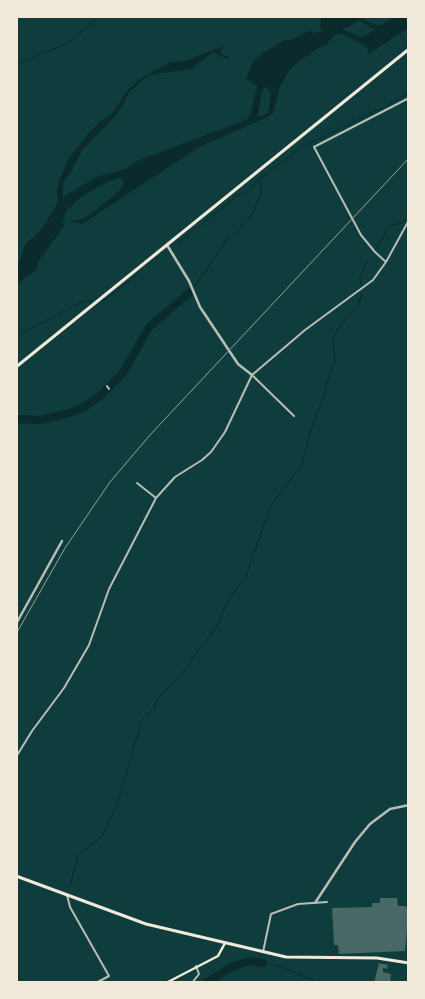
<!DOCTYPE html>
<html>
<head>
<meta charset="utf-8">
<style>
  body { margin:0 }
  #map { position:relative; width:425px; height:999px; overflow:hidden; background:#0f3d3e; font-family:"Asap Condensed",sans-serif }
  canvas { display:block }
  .frame { position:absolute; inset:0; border:18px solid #f1e9da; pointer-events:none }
</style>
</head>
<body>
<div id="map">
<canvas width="425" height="999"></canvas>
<div class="frame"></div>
</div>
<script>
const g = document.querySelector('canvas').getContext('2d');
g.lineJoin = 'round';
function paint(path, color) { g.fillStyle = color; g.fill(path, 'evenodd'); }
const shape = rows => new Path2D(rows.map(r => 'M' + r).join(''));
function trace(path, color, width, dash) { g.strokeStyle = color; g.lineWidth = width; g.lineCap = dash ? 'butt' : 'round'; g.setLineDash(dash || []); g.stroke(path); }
paint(shape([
  [320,16,366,16,364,19,365,21,380,26,396,16,409,16,409,27,369,54,367,54,369,50,364,45,342,34,335,34,326,45,316,49,291,68,280,86,273,113,270,116,201,146,82,224,69,221,83,219,96,210,121,189,124,180,119,178,108,182,84,195,67,210,62,222,64,226,38,262,37,269,16,285,16,268,24,251,22,252,25,245,43,228,58,202,57,190,60,178,69,158,89,133,101,121,110,116,128,90,140,79,169,63,188,60,220,47,223,47,219,53,230,58,227,59,213,52,191,69,149,75,128,93,124,104,111,121,82,150,69,176,64,180,62,198,96,177,126,169,139,160,246,120,250,115,257,86,246,79,253,62,261,54,285,40,291,40,306,32,312,31,314,34,323,30,320,28,321,19,318,18],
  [359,20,371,28,377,29,361,37,342,29,351,26],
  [265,86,271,94,268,113,258,117,261,95]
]), '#0a2a2b');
trace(shape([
  [399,32,406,42],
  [16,64,69,43,99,16],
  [251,188,257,180],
  [176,244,240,194,245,192],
  [375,250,390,226,401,223,409,216],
  [372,254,373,253],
  [195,286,227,240,251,218,261,194,261,185,258,180,300,148,392,103,409,92],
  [361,287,360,278,367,262],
  [102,302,141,272],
  [16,336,82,302,93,300],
  [70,886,78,856,102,836,117,805,142,720,154,708,159,697,187,668,193,657,216,628,228,600,245,578,271,505,301,466,313,423,323,400,329,375,335,362,333,339,341,325,358,305,362,293],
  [263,963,282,967,319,983]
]), '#0a2a2b', 1);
trace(shape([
  [16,421,20,419,40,420,69,413,84,407,99,397,123,373,149,327,190,292],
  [206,983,231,967,250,961,263,963]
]), '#0a2a2b', 8);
paint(shape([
  [380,898,397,898,398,906,405,906,409,909,405,951,339,954,338,945,334,945,332,908,372,907,372,903,380,903],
  [379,963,388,965,387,969,383,968,383,972,391,974,390,983,374,983]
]), '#486865');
trace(shape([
  [386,262,375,252,361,235,314,147,409,98],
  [252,375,294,416],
  [107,386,109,389],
  [137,483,156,498],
  [16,757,32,731,64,688,89,645,109,589,156,498,175,477,202,460,211,452,225,432,252,375,305,330,373,280,386,262,409,220],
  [67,895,70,907,109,976,96,983],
  [263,952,271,914,298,904,327,902],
  [192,983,199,974,196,966]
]), '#b8beb3', 2);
trace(shape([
  [167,245,189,281,200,307,238,364,252,375],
  [16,624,62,541],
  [315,903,355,842,370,824,390,809,409,805]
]), '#b8beb3', 2.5);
trace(shape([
  [166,983,218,956,225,943]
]), '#f1e9da', 2.5);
trace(shape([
  [16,876,146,924,286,957,377,958,409,963]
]), '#f1e9da', 3);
trace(shape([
  [16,367,409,49]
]), '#f1e9da', 3);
trace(shape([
  [408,16,409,18]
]), '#f1e9da', 3);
trace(shape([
  [16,634,65,548,110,482,150,435,409,158]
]), '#97a49c', 1);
</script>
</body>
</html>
